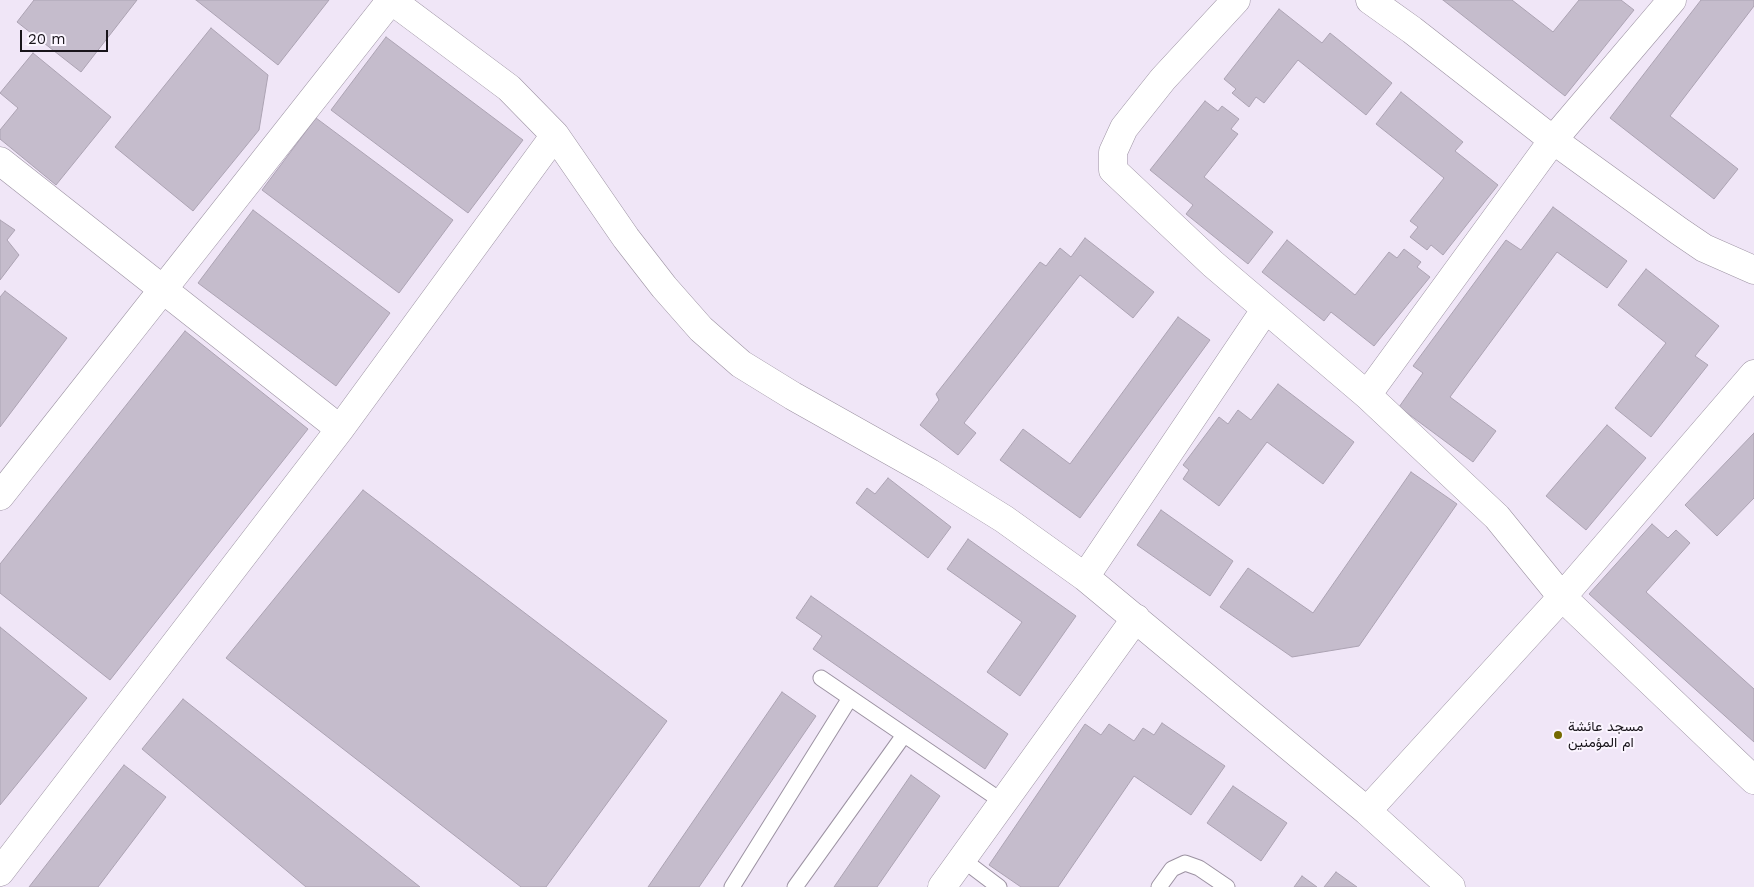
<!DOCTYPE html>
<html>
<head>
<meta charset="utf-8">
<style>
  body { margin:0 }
  #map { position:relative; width:1754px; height:887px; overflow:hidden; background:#f0e6f7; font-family:"Work Sans",sans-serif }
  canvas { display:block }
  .scale { position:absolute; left:20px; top:30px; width:88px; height:22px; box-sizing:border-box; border:2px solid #18141a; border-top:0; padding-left:6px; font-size:15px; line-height:18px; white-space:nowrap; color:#18141a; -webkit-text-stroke:4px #fbf5ff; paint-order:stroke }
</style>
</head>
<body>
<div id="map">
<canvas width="1754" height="887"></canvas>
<div class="scale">20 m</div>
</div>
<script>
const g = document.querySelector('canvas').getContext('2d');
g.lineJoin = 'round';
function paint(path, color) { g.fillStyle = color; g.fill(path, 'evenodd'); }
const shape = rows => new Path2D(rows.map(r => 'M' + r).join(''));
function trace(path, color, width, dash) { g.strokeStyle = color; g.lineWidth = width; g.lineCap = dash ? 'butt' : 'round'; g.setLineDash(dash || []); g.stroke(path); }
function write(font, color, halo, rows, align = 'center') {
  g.font = font + ' "Work Sans",Vazirmatn,sans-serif'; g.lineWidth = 4; g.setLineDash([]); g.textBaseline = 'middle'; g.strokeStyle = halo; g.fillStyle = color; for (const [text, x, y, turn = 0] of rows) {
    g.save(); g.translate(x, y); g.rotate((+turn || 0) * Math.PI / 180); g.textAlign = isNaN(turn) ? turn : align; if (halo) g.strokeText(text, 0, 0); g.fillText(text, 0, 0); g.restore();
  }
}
const building = shape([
  [34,0,137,0,81,72,17,22,34,0],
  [196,0,329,0,278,65,196,0],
  [1443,0,1512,0,1553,32,1579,0,1621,0,1634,10,1565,96,1443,0],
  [1701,0,1754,0,1754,6,1670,116,1738,169,1714,199,1610,118,1701,0],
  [1279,9,1322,43,1330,33,1392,83,1366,115,1298,60,1264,103,1256,97,1249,107,1232,93,1236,89,1224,79,1279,9],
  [211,28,268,75,259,130,193,211,115,147,211,28],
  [386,37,523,140,468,213,331,110,386,37],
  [33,53,111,117,56,185,0,139,0,130,18,108,0,93,33,53],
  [1401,92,1463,142,1455,151,1498,185,1443,255,1431,245,1427,250,1410,237,1418,227,1410,221,1444,178,1376,124,1401,92],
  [1205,101,1218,111,1222,106,1239,119,1231,129,1238,134,1204,177,1273,232,1248,264,1186,214,1193,205,1150,170,1205,101],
  [316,118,453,220,399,293,262,190,316,118],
  [1553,207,1627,261,1607,288,1557,252,1450,397,1496,431,1473,462,1399,407,1423,373,1413,366,1506,240,1521,250,1553,207],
  [253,210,390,313,336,386,198,283,253,210],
  [0,220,15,230,7,240,19,255,0,280,0,220],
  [1085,238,1154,292,1133,318,1080,275,964,423,976,433,958,455,920,425,939,400,936,394,1040,262,1046,266,1060,248,1071,257,1085,238],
  [1287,240,1355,295,1389,252,1397,258,1404,249,1421,262,1417,267,1430,277,1374,346,1331,312,1324,321,1262,272,1287,240],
  [1646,269,1719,326,1695,356,1708,365,1651,437,1615,408,1666,343,1618,305,1646,269],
  [5,291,67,338,0,427,0,297,5,291],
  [1178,317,1210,340,1080,518,1000,460,1023,429,1070,464,1178,317],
  [185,331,308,429,110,680,0,593,0,564,185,331],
  [1278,384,1354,442,1323,484,1267,442,1219,506,1183,479,1189,470,1183,465,1219,417,1228,424,1238,410,1251,420,1278,384],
  [1607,425,1646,458,1586,530,1546,496,1607,425],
  [1754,433,1754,498,1717,536,1685,505,1754,433],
  [1411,472,1457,504,1359,646,1292,657,1220,607,1248,568,1313,613,1411,472],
  [888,478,951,527,928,558,856,503,867,488,875,494,888,478],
  [363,490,667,721,546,887,521,887,226,658,363,490],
  [1161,510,1233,561,1210,596,1137,545,1161,510],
  [1652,524,1668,538,1676,530,1690,543,1646,592,1754,689,1754,742,1589,594,1652,524],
  [968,539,1076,616,1020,696,987,672,1022,622,947,569,968,539],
  [811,596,1008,734,985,769,813,649,822,636,796,618,811,596],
  [0,627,87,698,0,805,0,627],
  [782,692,816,716,699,887,648,887,782,692],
  [183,699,420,887,306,887,142,749,183,699],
  [1162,723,1225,766,1191,815,1134,776,1058,887,1021,887,989,865,1085,724,1101,735,1109,724,1134,741,1143,728,1154,735,1162,723],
  [124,765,166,797,98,887,29,887,124,765],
  [911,775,940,796,877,887,834,887,911,775],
  [1233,786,1287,823,1261,861,1207,823,1233,786],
  [1336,872,1357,887,1324,887,1336,872],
  [1302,876,1317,887,1294,887,1302,876]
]);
paint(building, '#c5bccc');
trace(building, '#aca3b3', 1);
const lane = shape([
  [821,678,1003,802],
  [962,859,999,887],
  [732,887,850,698],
  [795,887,904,735],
  [1159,887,1172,869,1185,863,1199,868,1227,887]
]);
const street = shape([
  [1236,0,1163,79,1124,128,1113,152,1113,170,1213,264,1367,395],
  [1370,0,1412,30,1553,140,1679,231,1704,248,1754,270],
  [1672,0,1553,140,1367,395,1497,517,1562,597,1754,780],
  [555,135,626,238,664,287,701,329,741,364,793,396,930,473,1004,519,1085,577],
  [0,161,340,429],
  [1265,310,1085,577,1367,811,1562,597,1754,374],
  [0,496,391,0],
  [1367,811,1451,887],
  [0,872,340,429,555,135,509,88,391,0],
  [942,887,1136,618]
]);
trace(lane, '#9c92a2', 17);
trace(street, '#9c92a2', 29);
trace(lane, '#fff', 15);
trace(street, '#fff', 28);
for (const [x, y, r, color] of [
  [1558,735,5,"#756900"]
]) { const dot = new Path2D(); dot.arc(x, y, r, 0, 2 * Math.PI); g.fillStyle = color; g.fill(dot); trace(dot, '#fbf5ff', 2); }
write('14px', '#18141a', '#fbf5ff', [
  ["مسجد عائشة",1568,727],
  ["ام المؤمنين",1568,743]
], 'left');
</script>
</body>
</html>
